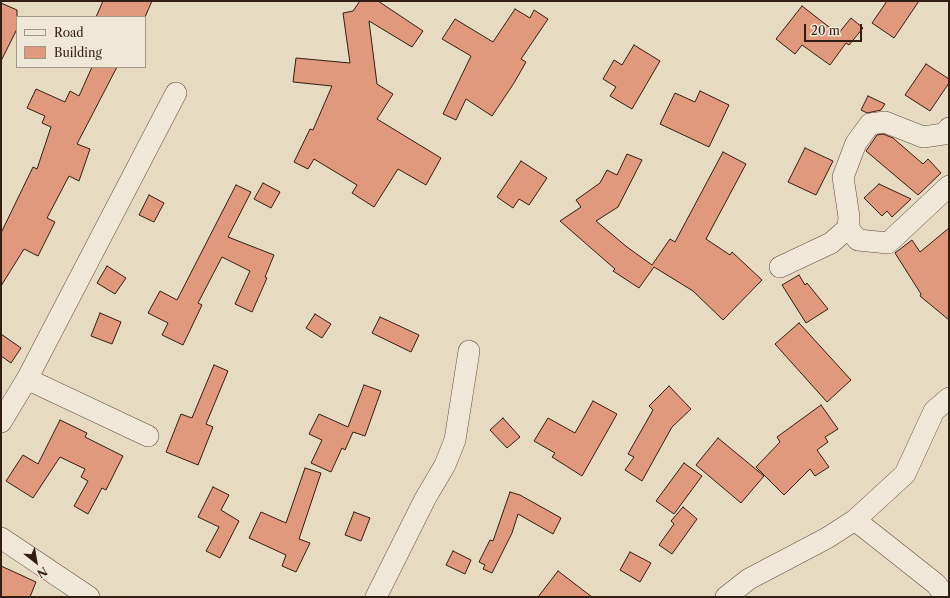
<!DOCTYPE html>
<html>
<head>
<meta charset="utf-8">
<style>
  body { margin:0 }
  #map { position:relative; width:950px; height:598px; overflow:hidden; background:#e6dac1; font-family:"Libre Caslon Text",serif }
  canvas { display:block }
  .frame { position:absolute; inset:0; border:2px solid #321e13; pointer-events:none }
  .legend { position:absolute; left:16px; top:16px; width:130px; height:52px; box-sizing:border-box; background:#efe7d7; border:1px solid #a39789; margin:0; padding:5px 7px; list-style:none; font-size:12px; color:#321e13 }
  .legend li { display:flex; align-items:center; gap:8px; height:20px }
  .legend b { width:20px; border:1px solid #a39789 }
  .north { position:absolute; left:16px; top:542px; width:40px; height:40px; -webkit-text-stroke:3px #efe7d7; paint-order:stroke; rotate:149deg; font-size:11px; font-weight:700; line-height:16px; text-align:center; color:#321e13 }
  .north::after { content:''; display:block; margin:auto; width:14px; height:18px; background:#321e13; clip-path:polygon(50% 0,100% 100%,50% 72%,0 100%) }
  .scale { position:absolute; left:804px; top:24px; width:58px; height:18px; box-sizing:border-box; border:2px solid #321e13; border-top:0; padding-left:5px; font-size:12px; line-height:14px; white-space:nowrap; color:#321e13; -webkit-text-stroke:3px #efe7d7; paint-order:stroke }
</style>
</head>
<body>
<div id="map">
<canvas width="950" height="598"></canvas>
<div class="frame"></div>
<ul class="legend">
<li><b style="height:5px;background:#efe7d7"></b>Road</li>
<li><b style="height:11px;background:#e0997d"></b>Building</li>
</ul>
<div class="north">N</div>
<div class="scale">20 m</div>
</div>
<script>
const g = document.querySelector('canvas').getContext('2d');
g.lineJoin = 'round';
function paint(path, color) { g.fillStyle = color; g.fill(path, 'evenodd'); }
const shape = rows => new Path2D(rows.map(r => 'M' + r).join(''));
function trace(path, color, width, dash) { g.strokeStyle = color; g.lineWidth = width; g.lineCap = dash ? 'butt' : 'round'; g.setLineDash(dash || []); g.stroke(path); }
const building = shape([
  [103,1,152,1,145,17,96,17,103,1],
  [360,1,378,1,423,31,412,47,369,21,377,84,393,94,377,119,441,158,426,185,398,169,374,207,352,193,357,185,314,159,308,169,294,162,310,129,313,130,332,86,293,82,296,58,350,63,343,13,353,11,360,1],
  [887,1,919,1,894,38,872,23,887,1],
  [1,3,17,10,17,29,1,61,1,3],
  [802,6,838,34,851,18,863,28,849,45,846,43,830,65,802,45,795,54,776,39,802,6],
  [515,9,530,18,534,10,548,19,521,59,526,62,514,83,492,116,466,99,456,120,443,114,471,56,442,39,455,19,493,42,515,9],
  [634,45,660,61,632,109,610,96,616,87,603,79,614,60,622,65,634,45],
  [926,64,949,79,949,83,930,111,905,95,926,64],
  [92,67,117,67,77,144,90,149,79,181,69,176,47,218,55,222,38,256,24,249,1,286,1,233,33,167,37,169,51,127,42,123,45,116,27,108,36,89,65,102,70,91,79,96,92,67],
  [700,91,729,105,709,147,660,124,675,93,695,102,700,91],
  [868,96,885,104,881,110,867,113,861,110,868,96],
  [883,134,893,138,923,164,928,159,941,173,918,195,866,151,877,135,883,134],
  [805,148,833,161,816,195,788,182,805,148],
  [723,152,746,164,706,239,730,255,732,252,762,280,723,320,693,291,654,267,639,288,613,271,615,269,560,221,581,207,576,200,600,183,607,170,617,175,627,154,642,160,618,207,596,221,627,247,652,265,670,239,675,242,723,152],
  [521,161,547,178,529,205,519,199,513,208,497,197,521,161],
  [263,183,280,192,271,208,254,199,263,183],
  [879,184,911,199,892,217,887,211,882,216,864,198,879,184],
  [236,185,251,192,228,237,274,255,265,277,267,278,252,312,235,304,250,271,222,257,198,303,202,305,183,345,162,335,168,323,148,313,160,291,177,300,236,185],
  [149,195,164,203,154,222,139,215,149,195],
  [949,228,949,320,920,296,921,294,895,253,912,240,920,252,949,228],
  [107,266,126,278,115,294,97,283,107,266],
  [799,275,805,285,807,283,828,309,806,323,782,285,799,275],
  [100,313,121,322,112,344,91,336,100,313],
  [315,314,331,324,322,338,306,328,315,314],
  [380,317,419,335,411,352,372,333,380,317],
  [799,323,851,380,827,402,775,344,799,323],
  [1,334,21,348,11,363,1,356,1,334],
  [214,365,228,371,206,424,213,427,198,465,166,452,181,414,192,418,214,365],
  [364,385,381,391,365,436,353,432,345,450,342,448,331,472,311,463,322,440,309,434,319,414,348,427,364,385],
  [669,386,691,409,672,427,642,481,625,470,634,457,628,454,653,410,649,406,669,386],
  [593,401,617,414,582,476,552,457,555,453,534,441,548,418,575,433,593,401],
  [821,405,838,429,825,437,828,442,817,450,829,467,815,476,810,469,784,495,756,467,780,442,777,437,821,405],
  [503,418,520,437,507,448,490,430,503,418],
  [60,420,87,433,85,437,123,456,106,490,102,488,88,514,74,506,88,481,81,477,85,469,60,457,33,498,6,481,23,455,38,464,60,420],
  [718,438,764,476,741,503,696,465,718,438],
  [684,463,702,476,674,514,656,501,684,463],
  [305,468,321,473,299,539,310,543,296,572,282,566,286,555,249,538,261,512,286,523,305,468],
  [213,487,229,495,221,510,239,521,220,558,206,551,219,527,198,517,213,487],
  [510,492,520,495,561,518,553,534,518,514,512,533,492,573,483,569,485,565,479,562,490,540,493,541,510,492],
  [683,507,697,519,672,554,659,545,674,524,671,521,683,507],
  [354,512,370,518,361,541,345,535,354,512],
  [453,551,471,560,465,574,446,565,453,551],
  [630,552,651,563,640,582,620,570,630,552],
  [1,566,36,582,30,597,1,597,1,566],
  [558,571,592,597,538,597,558,571]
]);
paint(building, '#e0997d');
trace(building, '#321e13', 1);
const minor = shape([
  [848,228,858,240,888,243,949,186],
  [780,267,831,243,848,228,849,217,843,177,856,143,870,124,885,122,923,137,944,134,949,128],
  [27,379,148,436],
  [1,422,27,379,176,93],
  [855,520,936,584,946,597],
  [1,538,89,597],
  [376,597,425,499,445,465,455,440,469,351],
  [726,597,749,579,827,538,855,520,905,474,934,411,949,398]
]);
trace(minor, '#5f4d3e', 22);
trace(minor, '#efe7d7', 21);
</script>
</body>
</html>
